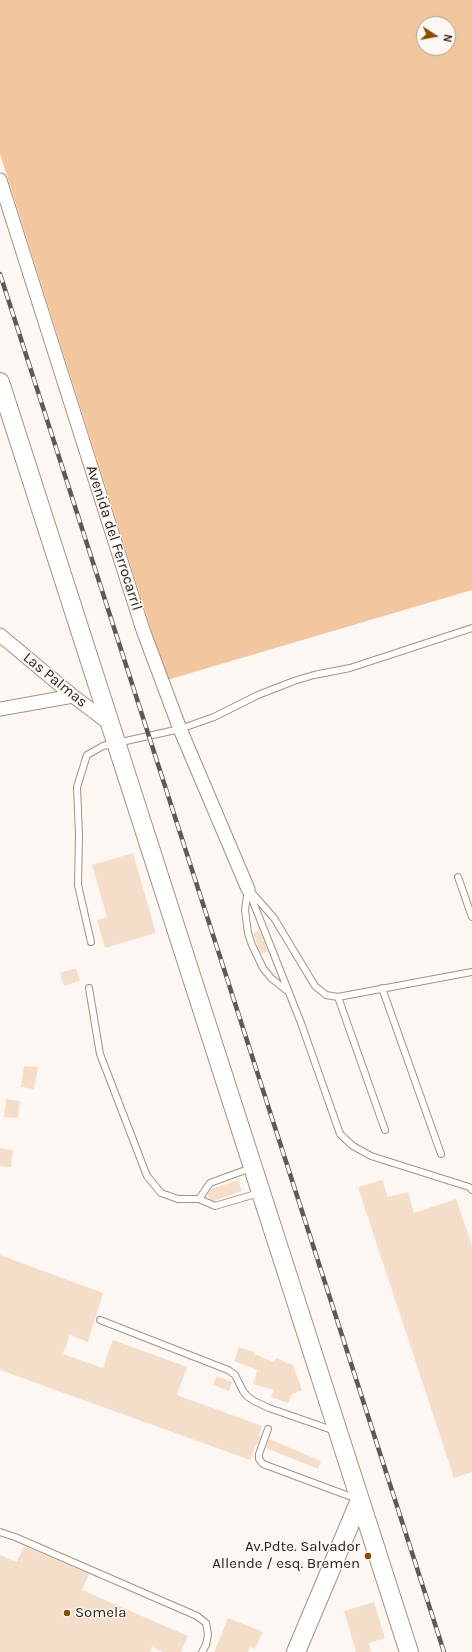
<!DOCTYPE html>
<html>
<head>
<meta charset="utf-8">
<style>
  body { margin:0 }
  #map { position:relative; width:472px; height:1652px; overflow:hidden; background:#fcf7f3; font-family:Karla,sans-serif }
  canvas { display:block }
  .north { position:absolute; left:416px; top:16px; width:40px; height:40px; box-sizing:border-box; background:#fcf7f3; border:1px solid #a7a19b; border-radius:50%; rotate:101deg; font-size:11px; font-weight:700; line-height:16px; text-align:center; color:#271f18 }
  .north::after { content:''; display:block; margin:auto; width:14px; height:18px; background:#884f04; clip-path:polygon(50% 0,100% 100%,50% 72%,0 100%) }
</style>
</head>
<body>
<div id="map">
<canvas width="472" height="1652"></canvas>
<div class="north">N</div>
</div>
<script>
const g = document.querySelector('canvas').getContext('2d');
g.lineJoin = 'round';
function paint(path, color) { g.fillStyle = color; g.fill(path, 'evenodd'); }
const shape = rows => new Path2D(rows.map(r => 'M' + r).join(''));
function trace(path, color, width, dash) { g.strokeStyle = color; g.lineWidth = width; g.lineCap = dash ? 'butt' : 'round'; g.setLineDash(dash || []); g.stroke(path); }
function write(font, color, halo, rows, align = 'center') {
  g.font = font + ' Karla,sans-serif'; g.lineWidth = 3; g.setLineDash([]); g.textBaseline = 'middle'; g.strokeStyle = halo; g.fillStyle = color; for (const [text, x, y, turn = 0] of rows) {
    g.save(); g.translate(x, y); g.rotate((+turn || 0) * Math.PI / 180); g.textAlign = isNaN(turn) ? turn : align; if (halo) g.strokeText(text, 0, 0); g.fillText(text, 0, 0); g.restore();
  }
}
paint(shape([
  [0,0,472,0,472,590,167,680,0,154],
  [424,24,448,24,448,48,424,48]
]), '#f2c7a0');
paint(shape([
  [133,853,156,933,105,948,97,920,107,917,92,865],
  [259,930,268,951,261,954,253,933],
  [76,968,80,981,64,986,60,973],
  [24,1066,38,1067,34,1089,21,1087],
  [6,1099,20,1101,18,1118,4,1117],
  [0,1148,13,1150,11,1167,0,1166],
  [238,1180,242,1191,214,1201,209,1199,208,1194,212,1189],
  [382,1180,388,1197,408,1192,414,1213,456,1199,472,1246,472,1472,454,1478,358,1187],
  [0,1255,103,1293,88,1342,70,1335,63,1354,103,1368,113,1340,187,1367,177,1395,262,1426,259,1435,261,1436,258,1444,256,1444,250,1460,0,1370],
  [239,1347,254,1352,254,1354,274,1362,276,1358,293,1365,302,1390,292,1394,288,1403,271,1397,274,1390,253,1384,258,1370,234,1361],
  [217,1376,232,1382,229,1391,213,1385],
  [269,1439,321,1461,318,1469,266,1448],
  [24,1546,89,1574,82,1590,188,1636,181,1652,163,1652,152,1647,150,1652,0,1652,0,1555,17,1562],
  [374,1602,385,1638,369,1643,371,1652,356,1652,344,1611],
  [228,1618,263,1632,255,1649,250,1647,248,1652,214,1652]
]), '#f4deca');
const lane = shape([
  [458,877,472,917],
  [248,889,301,1023,340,1134,353,1146,371,1156,469,1187,472,1190],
  [248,889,245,910,248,933,252,945,263,968,271,978,286,990],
  [252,893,274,918,315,986,326,995,338,997,472,972],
  [91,942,78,885,79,835,77,787,87,755,103,746,180,729,214,717,258,695,294,681,314,675,350,668,472,628],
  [89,988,100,1054,147,1176,161,1193,178,1199,199,1199],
  [382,988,441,1154],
  [338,997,385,1130],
  [251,1168,210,1183,199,1199,215,1206,259,1193],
  [100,1320,228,1370,235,1375,243,1391,248,1397,254,1401,269,1408,335,1431],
  [268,1429,259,1454,259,1459,263,1464,357,1499],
  [0,1532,15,1537,197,1616,206,1623,208,1634,206,1645,202,1652]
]);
const street = shape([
  [0,180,143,630,180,729,248,889],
  [0,635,73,696,110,724],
  [0,709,73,696]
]);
const secondary = shape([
  [0,382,409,1652],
  [296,1652,360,1500]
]);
trace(lane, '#a6917f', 8);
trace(street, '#a6917f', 15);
trace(secondary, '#a6917f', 20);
trace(lane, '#fff', 6);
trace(street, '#fff', 13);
trace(secondary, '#fff', 18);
const rail = shape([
  [0,274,444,1652]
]);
trace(rail, '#605953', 4.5);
trace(rail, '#fcf7f3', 3, [9]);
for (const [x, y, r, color] of [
  [368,1556,4,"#884f04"],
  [67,1613,4,"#884f04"]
]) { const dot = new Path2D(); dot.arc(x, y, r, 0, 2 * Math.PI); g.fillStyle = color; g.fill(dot); trace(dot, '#fcf7f3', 1.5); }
write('15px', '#271f18', '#fcf7f3', [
  ["Avenida del Ferrocarril",114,538,72],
  ["Las Palmas",55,680,39]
]);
write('15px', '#271f18', '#fcf7f3', [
  ["Av.Pdte. Salvador",360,1547],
  ["Allende / esq. Bremen",360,1564],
  ["Somela",75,1613,"left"]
], 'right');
</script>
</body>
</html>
